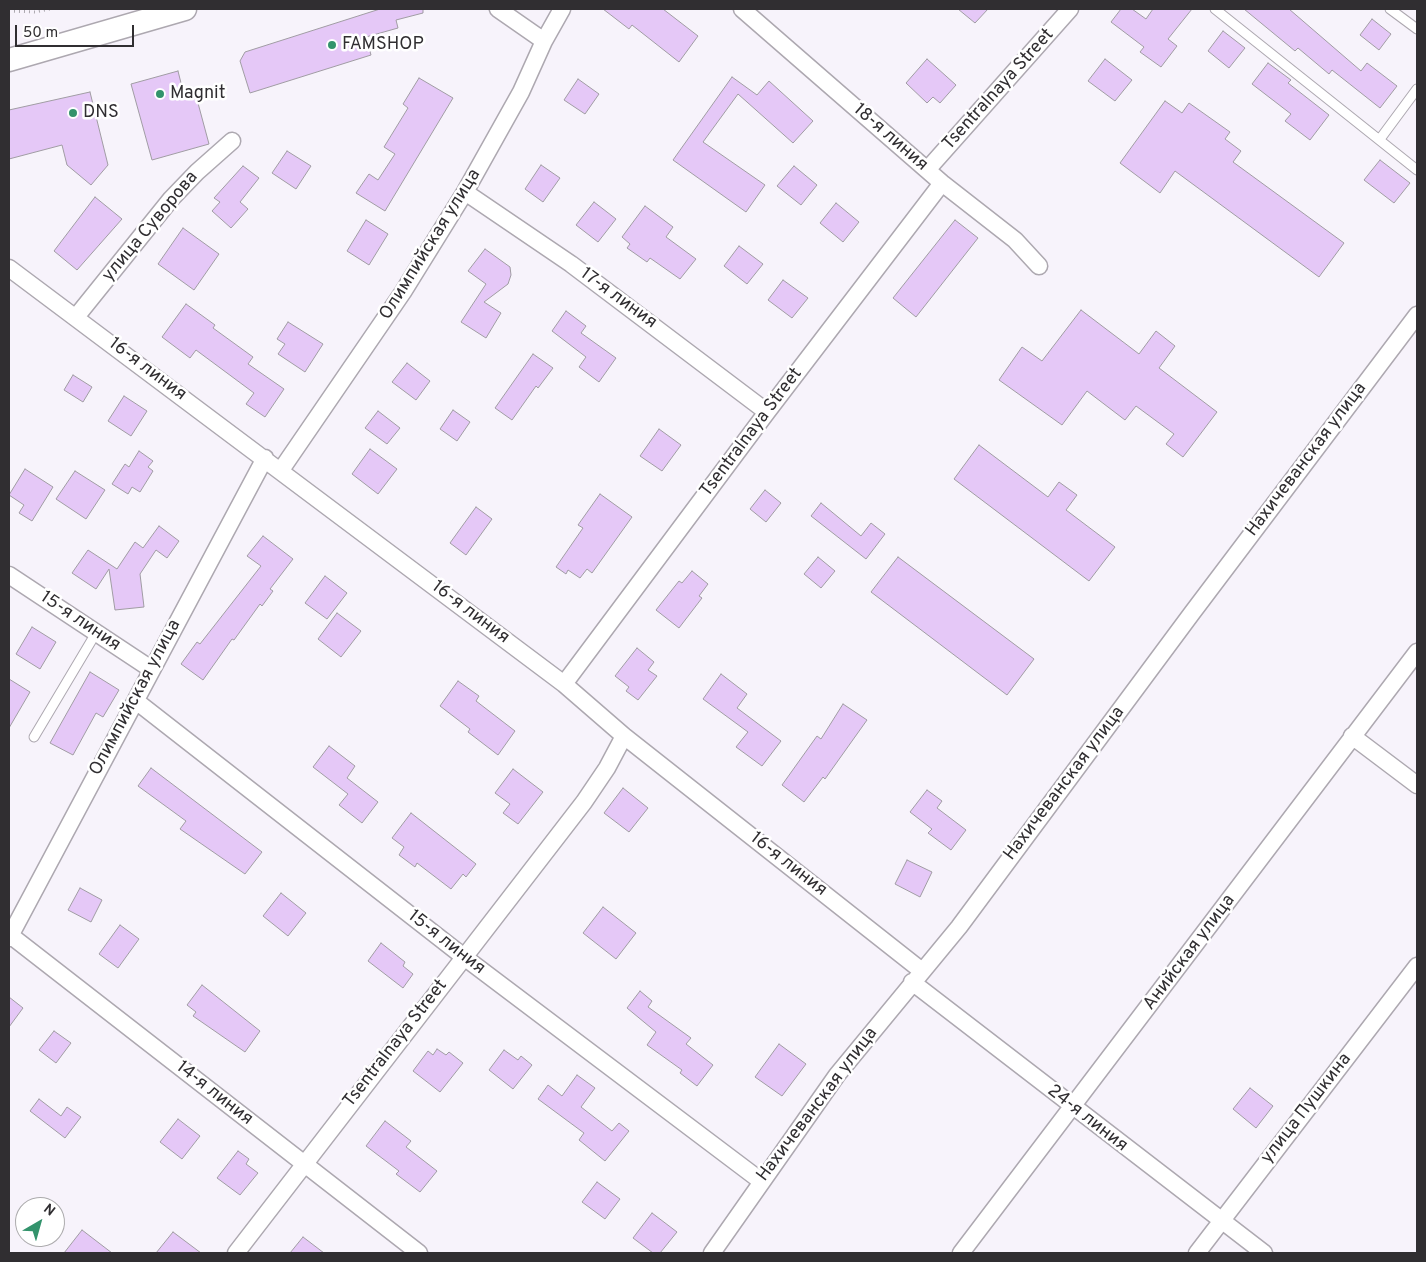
<!DOCTYPE html>
<html>
<head>
<meta charset="utf-8">
<style>
  body { margin:0 }
  #map { position:relative; width:1426px; height:1262px; overflow:hidden; background:#f7f3fb; font-family:Overpass,sans-serif }
  canvas { display:block }
  .frame { position:absolute; inset:0; border:10px solid #302e31; pointer-events:none }
  .north { position:absolute; left:15px; top:1197px; width:50px; height:50px; box-sizing:border-box; background:#fff; border:1px solid #acabad; border-radius:50%; rotate:38deg; font-size:14px; font-weight:700; line-height:20px; text-align:center; color:#302e31 }
  .north::after { content:''; display:block; margin:auto; width:18px; height:22px; background:#33936c; clip-path:polygon(50% 0,100% 100%,50% 72%,0 100%) }
  .scale { position:absolute; left:15px; top:25px; width:119px; height:22px; box-sizing:border-box; border:2px solid #302e31; border-top:0; padding-left:6px; font-size:15px; line-height:18px; white-space:nowrap; color:#302e31; -webkit-text-stroke:4px #fff; paint-order:stroke }
</style>
</head>
<body>
<div id="map">
<canvas width="1426" height="1262"></canvas>
<div class="frame"></div>
<div class="north">N</div>
<div class="scale">50 m</div>
</div>
<script>
const g = document.querySelector('canvas').getContext('2d');
g.lineJoin = 'round';
function paint(path, color) { g.fillStyle = color; g.fill(path, 'evenodd'); }
const shape = rows => new Path2D(rows.map(r => 'M' + r).join(''));
function trace(path, color, width, dash) { g.strokeStyle = color; g.lineWidth = width; g.lineCap = dash ? 'butt' : 'round'; g.setLineDash(dash || []); g.stroke(path); }
function write(font, color, halo, rows, align = 'center') {
  g.font = font + ' Overpass,sans-serif'; g.lineWidth = 5; g.setLineDash([]); g.textBaseline = 'middle'; g.strokeStyle = halo; g.fillStyle = color; for (const [text, x, y, turn = 0] of rows) {
    g.save(); g.translate(x, y); g.rotate((+turn || 0) * Math.PI / 180); g.textAlign = isNaN(turn) ? turn : align; if (halo) g.strokeText(text, 0, 0); g.fillText(text, 0, 0); g.restore();
  }
}
const building = shape([
  [380,9,423,9,423,13,396,20,398,28,366,37,371,55,250,93,240,61,245,52,380,9],
  [603,9,663,9,698,36,679,62,632,25,629,29,603,9],
  [958,9,988,9,975,23,958,9],
  [1121,9,1132,9,1146,19,1153,9,1192,9,1168,39,1177,46,1161,67,1140,52,1144,47,1111,22,1121,9],
  [1244,9,1289,9,1361,71,1367,63,1397,86,1380,108,1332,70,1329,74,1298,48,1295,51,1244,9],
  [1372,19,1391,34,1379,50,1360,35,1372,19],
  [1223,31,1245,48,1229,68,1208,51,1223,31],
  [927,59,956,85,940,103,933,97,927,103,906,83,927,59],
  [1105,59,1132,80,1115,101,1088,81,1105,59],
  [1268,63,1291,80,1288,83,1329,115,1310,140,1285,121,1291,114,1252,84,1268,63],
  [178,71,184,95,195,92,209,144,152,160,131,84,178,71],
  [732,77,757,95,769,81,813,121,793,143,738,94,703,142,765,185,746,212,673,160,732,77],
  [419,78,453,98,385,211,356,193,369,174,378,180,395,154,384,147,408,108,403,104,419,78],
  [578,79,599,94,585,114,564,100,578,79],
  [90,92,108,165,91,185,67,165,62,145,9,159,9,110,90,92],
  [1165,101,1182,113,1189,103,1230,132,1225,139,1241,151,1233,162,1344,243,1319,277,1175,171,1160,193,1120,163,1165,101],
  [287,151,311,166,296,189,272,173,287,151],
  [1380,160,1410,183,1394,203,1364,180,1380,160],
  [541,165,560,178,543,202,525,189,541,165],
  [243,166,259,178,240,202,248,209,231,228,212,211,220,202,214,198,243,166],
  [794,166,817,185,801,205,777,186,794,166],
  [95,197,122,219,77,270,54,251,95,197],
  [594,202,616,219,598,242,576,225,594,202],
  [836,203,859,222,843,242,820,223,836,203],
  [645,206,673,227,666,237,696,259,680,279,650,258,647,262,627,248,630,244,622,237,645,206],
  [366,220,388,234,369,265,347,251,366,220],
  [955,220,978,238,916,317,893,298,955,220],
  [183,228,219,254,194,290,158,264,183,228],
  [739,246,763,264,747,284,724,266,739,246],
  [485,249,510,267,511,275,508,284,484,302,501,313,486,338,461,322,486,284,468,271,485,249],
  [783,280,808,298,792,318,768,300,783,280],
  [186,304,215,325,213,328,253,357,248,364,284,389,265,417,246,404,254,393,196,350,190,358,162,337,186,304],
  [1081,310,1139,354,1156,331,1175,346,1159,368,1217,412,1183,457,1166,444,1174,434,1136,406,1125,420,1087,391,1062,425,999,380,1022,347,1042,361,1081,310],
  [566,311,586,326,581,333,616,358,599,382,579,367,586,357,552,331,566,311],
  [288,322,323,344,305,372,278,354,285,344,277,339,288,322],
  [533,354,553,368,538,388,536,386,512,420,495,408,533,354],
  [407,363,430,381,416,400,392,382,407,363],
  [73,375,92,387,83,402,64,390,73,375],
  [124,396,147,411,131,436,108,421,124,396],
  [453,410,470,422,457,441,440,429,453,410],
  [378,411,400,428,387,444,365,428,378,411],
  [659,429,681,445,662,471,640,456,659,429],
  [979,445,1048,497,1059,482,1077,495,1066,510,1115,547,1089,581,954,479,979,445],
  [370,449,397,469,378,494,352,474,370,449],
  [139,451,153,461,148,467,153,471,140,492,132,487,128,494,112,484,125,464,129,467,139,451],
  [25,469,53,487,32,521,19,513,24,505,9,495,25,469],
  [75,471,105,490,86,519,56,499,75,471],
  [765,490,781,503,766,522,750,509,765,490],
  [600,494,632,517,592,573,587,569,580,578,568,570,566,574,556,567,583,528,578,525,600,494],
  [821,503,861,536,871,523,885,534,866,559,811,516,821,503],
  [476,507,492,519,466,555,450,543,476,507],
  [159,526,179,541,167,558,156,550,140,574,144,607,115,610,109,569,96,589,72,573,88,550,117,569,135,542,143,548,159,526],
  [263,536,293,559,270,589,273,591,262,606,260,604,234,640,232,639,203,680,181,664,197,642,200,644,261,566,247,556,263,536],
  [818,557,835,571,821,588,804,574,818,557],
  [898,557,1034,659,1007,695,871,592,898,557],
  [692,571,708,584,699,596,702,598,679,628,656,610,679,581,682,583,692,571],
  [325,576,347,593,327,619,305,603,325,576],
  [337,613,361,631,341,657,318,639,337,613],
  [32,627,56,642,40,669,16,654,32,627],
  [637,648,654,662,648,670,657,676,638,700,626,691,629,687,615,676,637,648],
  [90,672,119,690,103,717,96,713,73,755,50,743,90,672],
  [721,674,747,694,737,708,781,741,762,766,736,747,748,732,703,699,721,674],
  [9,679,30,692,9,728,9,679],
  [458,681,479,696,476,701,515,731,498,755,468,732,470,729,440,706,458,681],
  [843,704,867,720,825,779,823,777,804,802,782,785,817,736,821,739,843,704],
  [329,746,355,766,347,778,378,802,362,823,339,805,348,794,313,767,329,746],
  [151,768,262,852,245,874,180,829,186,821,138,786,151,768],
  [513,769,543,792,518,824,503,813,510,804,495,793,513,769],
  [623,788,648,808,629,832,604,813,623,788],
  [927,790,942,801,937,808,966,830,951,850,928,833,932,829,910,812,927,790],
  [411,813,476,864,466,877,463,874,451,889,417,863,415,867,399,855,404,847,392,838,411,813],
  [907,860,932,872,920,897,895,884,907,860],
  [80,888,102,900,91,922,68,910,80,888],
  [281,893,306,913,288,936,263,916,281,893],
  [603,907,636,933,616,959,583,933,603,907],
  [120,925,139,939,118,968,99,954,120,925],
  [381,943,405,962,403,966,413,974,403,988,368,961,381,943],
  [202,985,260,1031,245,1052,193,1016,196,1012,187,1005,202,985],
  [640,991,652,1001,648,1007,691,1038,686,1044,713,1065,697,1086,680,1073,682,1070,647,1045,656,1032,627,1008,640,991],
  [9,997,23,1008,9,1027,9,997],
  [54,1031,71,1043,56,1063,39,1050,54,1031],
  [779,1044,806,1064,782,1096,755,1077,779,1044],
  [437,1049,446,1055,449,1052,463,1063,440,1092,413,1071,428,1051,433,1055,437,1049],
  [504,1050,518,1060,521,1056,532,1065,513,1089,489,1070,504,1050],
  [577,1075,595,1088,581,1107,612,1131,619,1123,629,1131,605,1161,579,1140,584,1133,538,1099,548,1085,562,1096,577,1075],
  [1250,1088,1273,1106,1256,1128,1233,1109,1250,1088],
  [39,1099,61,1116,67,1107,81,1117,65,1138,30,1111,39,1099],
  [178,1119,200,1136,182,1159,160,1142,178,1119],
  [385,1121,411,1141,406,1147,437,1171,420,1192,396,1174,399,1171,366,1146,385,1121],
  [238,1151,249,1159,246,1164,258,1173,240,1195,217,1178,238,1151],
  [597,1182,620,1199,605,1219,582,1202,597,1182],
  [652,1213,677,1232,660,1253,653,1253,633,1238,652,1213],
  [82,1230,112,1253,64,1253,82,1230],
  [173,1232,201,1253,156,1253,173,1232],
  [303,1237,324,1253,290,1253,303,1237]
]);
paint(building, '#e5c8f7');
trace(building, '#a09ca3', 1);
const lane = shape([
  [1215,9,1417,170],
  [1390,9,1417,29],
  [1380,139,1417,89],
  [34,737,96,633]
]);
const street = shape([
  [498,9,544,41],
  [742,9,942,183,1015,240,1039,266],
  [927,170,1070,9],
  [465,192,571,264,767,412],
  [9,268,564,684,624,736,922,971],
  [76,317,171,199,197,172,232,141],
  [281,470,403,292,465,192,521,92,544,41,562,9],
  [9,575,151,669],
  [564,684,767,412,942,183],
  [136,701,464,957,761,1181],
  [1352,736,1417,785],
  [10,935,419,1253],
  [9,938,265,458],
  [912,982,1264,1253],
  [236,1253,584,802,607,768,624,736],
  [712,1253,837,1075,959,927,1192,613,1417,315],
  [961,1253,1417,652],
  [1197,1253,1417,966]
]);
const secondary = shape([
  [9,60,185,9]
]);
trace(lane, '#ada8b0', 11);
trace(street, '#ada8b0', 19);
trace(secondary, '#ada8b0', 25);
trace(shape([
  [9,11,35,12,50,9]
]), '#aca9af', 3, [1, 4]);
trace(lane, '#fff', 9);
trace(street, '#fff', 16);
trace(secondary, '#fff', 22);
for (const [x, y, r, color] of [
  [332,45,5,"#33936c"],
  [160,94,5,"#33936c"],
  [73,113,5,"#33936c"]
]) { const dot = new Path2D(); dot.arc(x, y, r, 0, 2 * Math.PI); g.fillStyle = color; g.fill(dot); trace(dot, '#fff', 2); }
write('18px', '#302e31', '#fff', [
  ["FAMSHOP",342,45],
  ["Magnit",170,94],
  ["DNS",83,113]
], 'left');
write('18px', '#302e31', '#fff', [
  ["Tsentralnaya Street",999,90,-48],
  ["18-я линия",890,138,41],
  ["улица Суворова",151,227,-50],
  ["Олимпийская улица",431,245,-58],
  ["17-я линия",618,299,36],
  ["16-я линия",147,370,37],
  ["Tsentralnaya Street",752,433,-53],
  ["Нахичеванская улица",1307,460,-53],
  ["16-я линия",470,613,37],
  ["15-я линия",80,622,34],
  ["Олимпийская улица",136,698,-62],
  ["Нахичеванская улица",1065,784,-53],
  ["16-я линия",788,865,38],
  ["15-я линия",446,943,38],
  ["Анийская улица",1190,953,-53],
  ["Tsentralnaya Street",396,1044,-52],
  ["14-я линия",214,1094,38],
  ["Нахичеванская улица",818,1105,-53],
  ["улица Пушкина",1307,1109,-52],
  ["24-я линия",1087,1119,38]
]);
</script>
</body>
</html>
